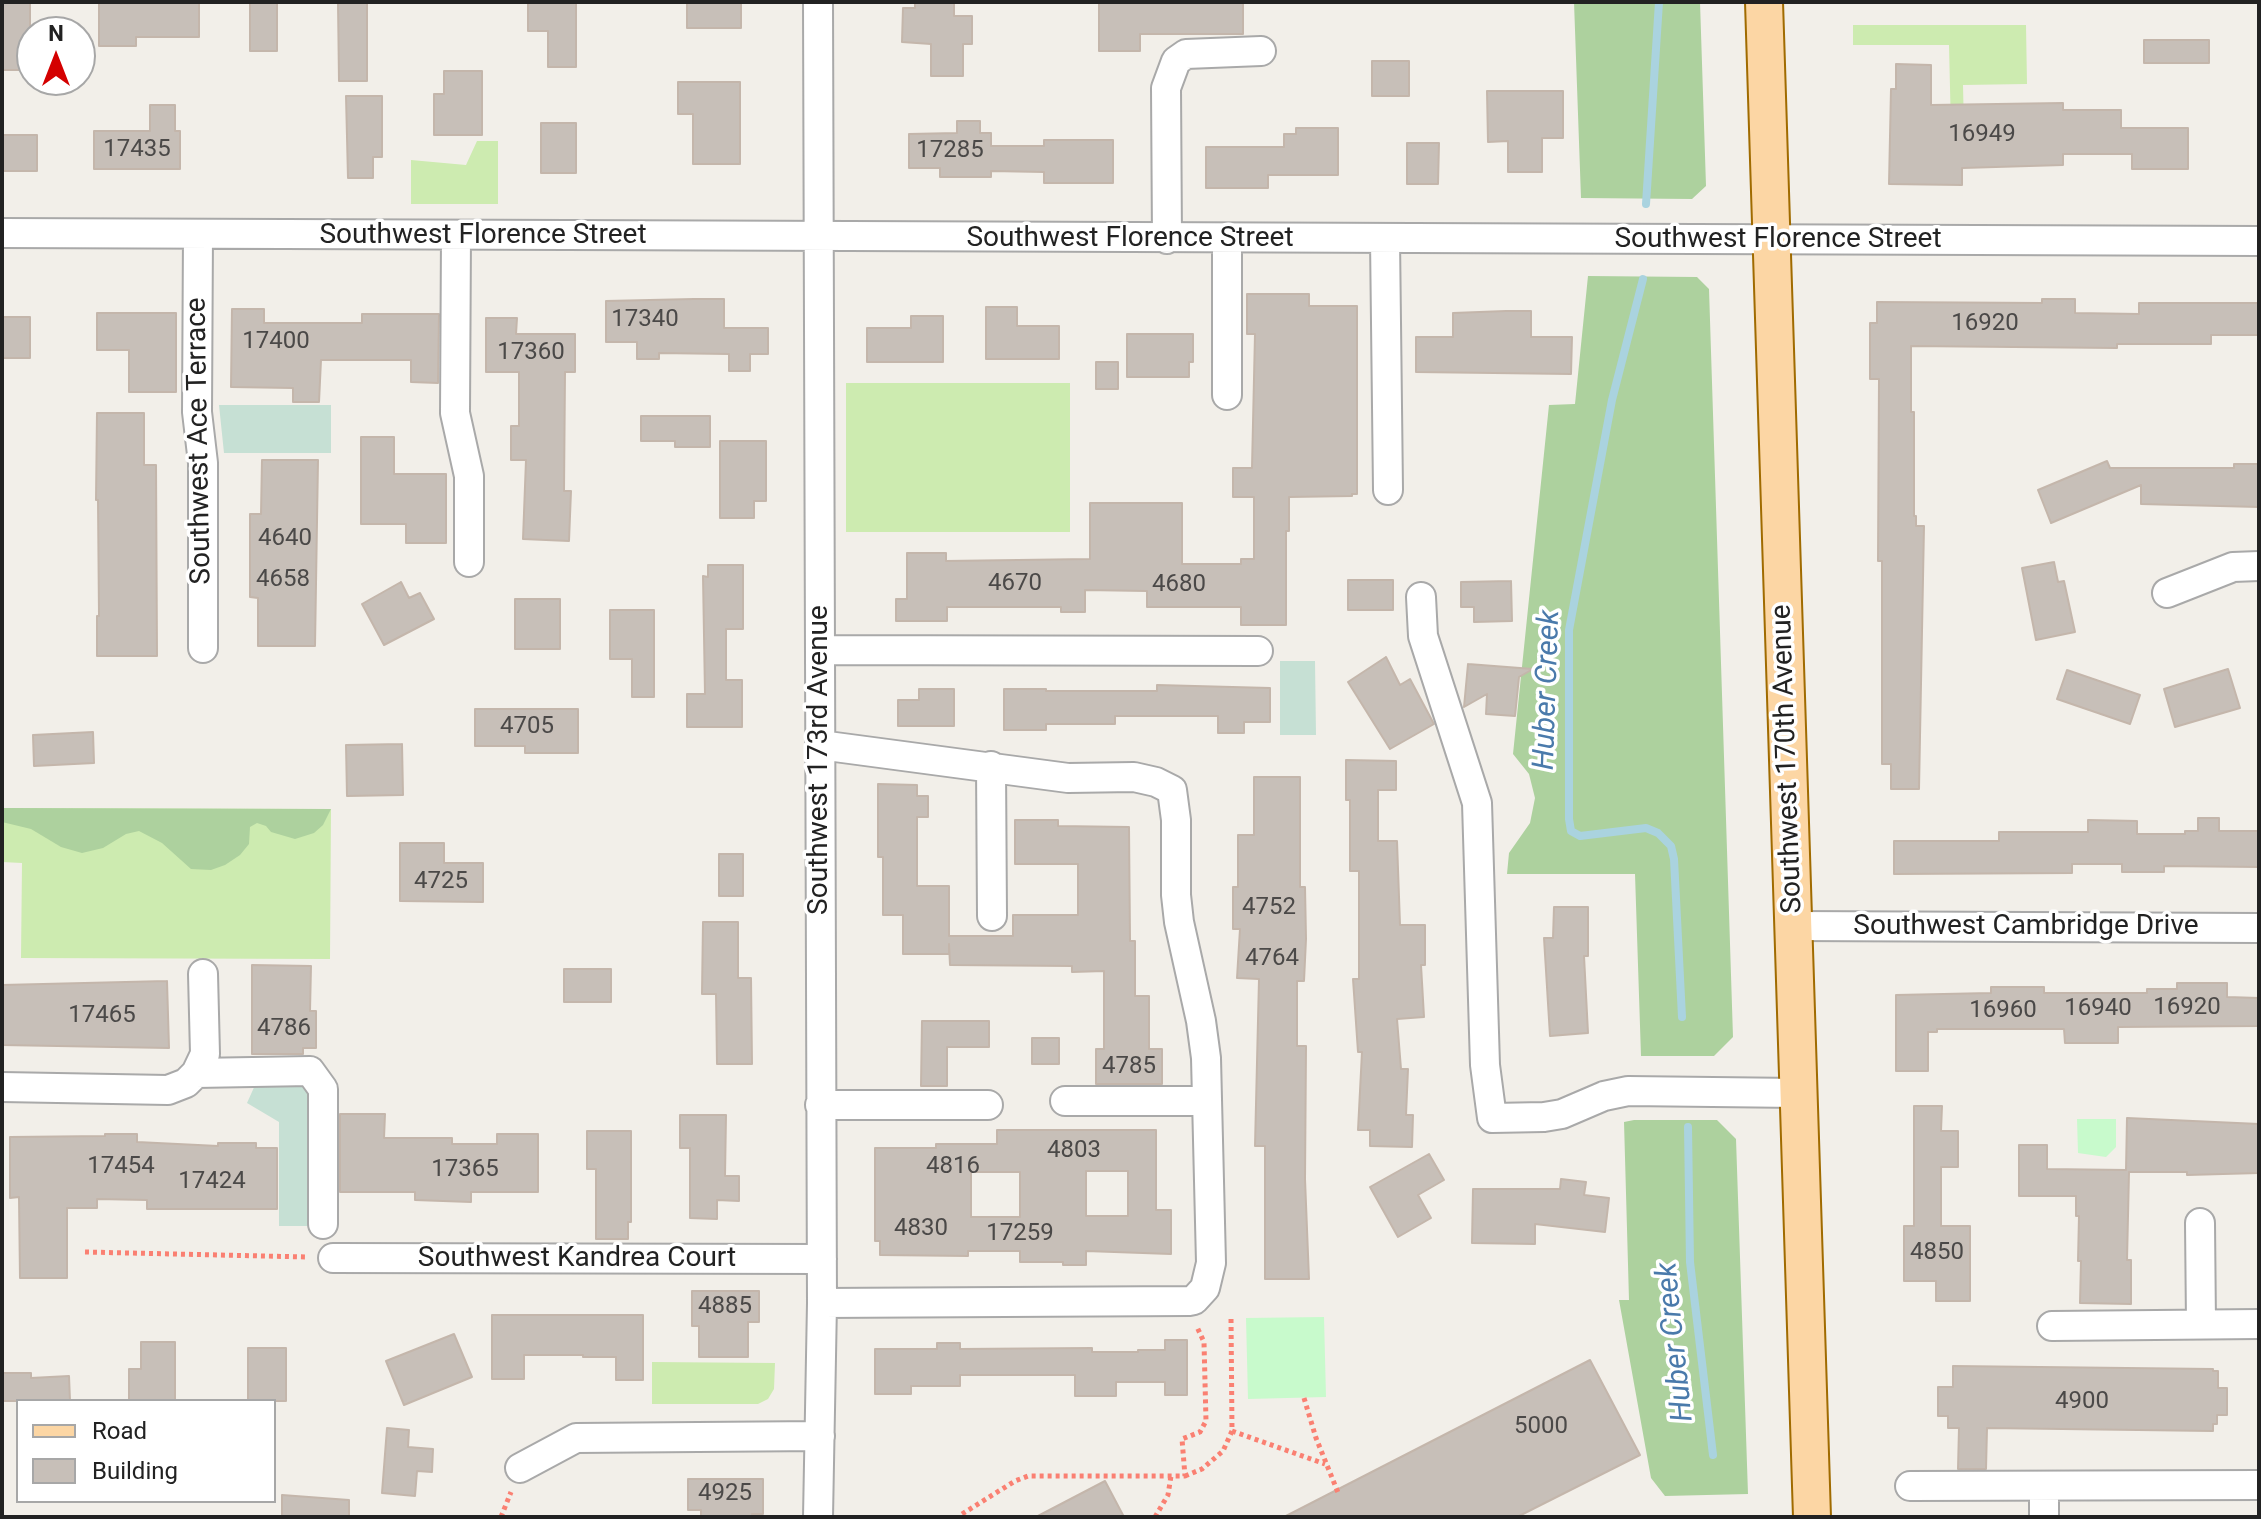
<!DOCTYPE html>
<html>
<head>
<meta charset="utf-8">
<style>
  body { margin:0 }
  #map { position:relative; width:2261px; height:1519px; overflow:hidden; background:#f2efe9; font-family:Roboto,sans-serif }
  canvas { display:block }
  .frame { position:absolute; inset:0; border:4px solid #222; pointer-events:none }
  .legend { position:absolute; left:16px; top:1399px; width:260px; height:104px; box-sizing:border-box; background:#fff; border:2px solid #a7a7a7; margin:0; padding:10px 14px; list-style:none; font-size:24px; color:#222 }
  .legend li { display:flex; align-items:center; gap:16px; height:40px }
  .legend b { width:40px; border:2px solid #a7a7a7 }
  .north { position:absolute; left:16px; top:16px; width:80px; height:80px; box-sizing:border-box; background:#fff; border:2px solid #a7a7a7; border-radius:50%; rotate:0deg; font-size:22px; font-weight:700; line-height:32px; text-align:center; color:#222 }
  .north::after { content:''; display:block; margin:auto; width:28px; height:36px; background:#d40000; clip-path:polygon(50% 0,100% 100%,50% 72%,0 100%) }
</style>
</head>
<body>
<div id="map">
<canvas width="2261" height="1519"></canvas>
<div class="frame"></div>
<ul class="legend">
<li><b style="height:10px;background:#fcd6a4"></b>Road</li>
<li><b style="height:22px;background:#c7bfb8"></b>Building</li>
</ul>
<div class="north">N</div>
</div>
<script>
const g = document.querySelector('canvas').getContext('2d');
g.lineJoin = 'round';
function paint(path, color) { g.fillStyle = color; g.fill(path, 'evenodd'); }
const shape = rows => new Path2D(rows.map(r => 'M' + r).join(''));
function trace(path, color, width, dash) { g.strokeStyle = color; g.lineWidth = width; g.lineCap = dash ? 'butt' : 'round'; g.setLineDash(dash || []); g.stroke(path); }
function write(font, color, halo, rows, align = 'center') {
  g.font = font + ' Roboto,sans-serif'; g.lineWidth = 7; g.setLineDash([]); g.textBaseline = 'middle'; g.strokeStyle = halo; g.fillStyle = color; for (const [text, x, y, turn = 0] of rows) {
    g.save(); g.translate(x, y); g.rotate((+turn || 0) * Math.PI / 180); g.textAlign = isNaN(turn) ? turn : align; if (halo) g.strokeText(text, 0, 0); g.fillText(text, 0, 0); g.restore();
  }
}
paint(shape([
  [1853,25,2026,25,2027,84,1963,85,1964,129,1951,130,1949,45,1853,45],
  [477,141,498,141,498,204,411,204,411,160,466,165],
  [846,383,1070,383,1070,532,846,532],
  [2,808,331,809,330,959,21,958,22,863,2,862],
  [652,1362,775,1363,774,1389,768,1399,758,1404,652,1404]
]), '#cdebb0');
paint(shape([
  [1574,2,1700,2,1706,186,1692,199,1581,198],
  [1588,276,1697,277,1709,289,1733,1037,1714,1056,1641,1056,1635,874,1507,874,1509,853,1530,823,1535,798,1529,774,1513,754,1549,405,1575,404],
  [2,808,331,809,323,825,314,833,295,839,271,832,266,826,257,823,250,827,249,844,240,855,225,865,211,870,191,869,162,843,139,831,126,834,103,848,82,853,61,847,31,829,2,822],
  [1634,1120,1717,1120,1736,1139,1748,1494,1665,1496,1651,1478,1619,1300,1629,1300,1624,1122]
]), '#add19e');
paint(shape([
  [219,405,331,405,331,453,224,453],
  [1280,661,1315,661,1316,735,1280,735],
  [301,1082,311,1090,318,1226,279,1226,279,1122,247,1103,256,1083]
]), '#c6e0d4');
paint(shape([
  [2077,1119,2116,1119,2116,1147,2106,1157,2078,1153],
  [1324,1317,1326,1397,1248,1399,1246,1318]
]), '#c8facc');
trace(shape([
  [1646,204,1659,2],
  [1643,279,1612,400,1569,630,1569,819,1571,831,1580,836,1646,828,1658,833,1671,846,1674,859,1682,1017],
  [1688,1127,1690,1262,1713,1455]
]), '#aad3df', 8);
const building = shape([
  [2,2,30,2,30,70,2,70,2,2],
  [199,2,199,37,136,37,136,46,99,46,99,3,199,2],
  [250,2,277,2,277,51,250,51,250,2],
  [338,2,367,2,367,81,339,81,338,2],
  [528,2,576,2,576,67,548,67,548,31,528,31,528,2],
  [687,2,741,2,741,28,687,28,687,2],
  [915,2,954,2,954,16,972,16,972,44,963,44,963,76,931,76,931,44,902,42,903,8,915,8,915,2],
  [1099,2,1243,2,1243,34,1140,34,1140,51,1099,51,1099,2],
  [2144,40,2209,40,2209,63,2144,63,2144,40],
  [1372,61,1409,61,1409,96,1372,96,1372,61],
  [1896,64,1931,65,1931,105,2063,103,2063,110,2121,110,2121,128,2188,128,2188,169,2132,169,2132,154,2063,154,2063,165,1962,168,1962,185,1889,184,1891,89,1896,89,1896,64],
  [444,71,482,71,482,135,434,135,434,94,444,94,444,71],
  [678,82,740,82,740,164,693,164,693,114,678,114,678,82],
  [1487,91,1563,91,1563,138,1542,138,1542,172,1508,172,1508,141,1488,142,1487,91],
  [346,96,382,96,382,157,373,157,373,178,348,178,346,96],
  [150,105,175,105,175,131,180,131,180,169,94,169,94,131,150,131,150,105],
  [957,121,980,121,980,133,991,133,991,146,1044,146,1044,140,1113,140,1113,183,1044,183,1044,172,991,171,991,177,940,177,940,168,909,168,909,134,957,133,957,121],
  [541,123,576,123,576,173,541,173,541,123],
  [1296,128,1338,128,1338,175,1268,175,1268,188,1206,188,1206,147,1284,147,1284,134,1296,134,1296,128],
  [2,135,37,135,37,171,2,171,2,135],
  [1407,143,1439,143,1438,184,1407,184,1407,143],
  [1247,294,1309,294,1309,306,1357,306,1357,494,1352,494,1352,496,1289,497,1289,531,1286,531,1286,625,1241,625,1241,607,1147,607,1147,591,1085,590,1085,612,1061,612,1061,607,947,607,947,621,896,621,896,599,907,599,907,553,946,553,946,561,1090,559,1090,503,1182,503,1182,564,1241,564,1241,559,1254,559,1254,497,1233,497,1233,468,1252,468,1255,334,1247,334,1247,294],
  [694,299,724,299,724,328,768,328,768,354,750,354,750,371,729,371,729,354,659,353,659,359,637,359,637,342,606,342,606,301,694,299],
  [2042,299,2075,299,2075,313,2139,314,2139,303,2259,303,2259,335,2211,335,2211,344,2117,344,2117,348,1911,346,1911,412,1914,412,1914,516,1916,516,1916,526,1924,526,1919,789,1891,789,1891,764,1882,764,1882,561,1878,561,1879,379,1870,379,1870,323,1877,323,1877,302,2042,303,2042,299],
  [986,307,1017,307,1017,326,1059,326,1059,359,986,359,986,307],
  [232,309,264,309,264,323,362,323,362,314,439,314,438,383,411,382,411,360,321,360,319,402,293,402,293,388,231,387,232,309],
  [1506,311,1531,311,1531,337,1572,337,1571,374,1416,372,1416,337,1453,337,1453,313,1506,311],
  [97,313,176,313,176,392,129,392,129,350,97,350,97,313],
  [911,316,943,316,943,362,867,362,867,328,911,328,911,316],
  [2,317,30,317,30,358,2,358,2,317],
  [486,318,517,318,516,334,575,334,575,372,565,372,564,491,571,491,569,541,523,539,526,460,511,460,511,426,519,426,519,372,486,372,486,318],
  [1127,334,1193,334,1193,362,1189,362,1189,377,1127,377,1127,334],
  [1096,362,1118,362,1118,389,1096,389,1096,362],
  [97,413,144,413,144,465,156,465,157,656,97,656,97,616,99,616,98,500,96,500,97,413],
  [641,416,710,416,710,447,675,447,675,441,641,441,641,416],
  [361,437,394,437,394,474,446,474,446,543,406,543,406,524,361,524,361,437],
  [720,441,766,441,766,501,754,501,754,518,720,518,720,441],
  [262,460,318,460,315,646,258,646,258,598,250,597,250,514,261,514,262,460],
  [2107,461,2110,468,2234,468,2234,464,2259,464,2259,507,2141,504,2141,485,2051,523,2038,490,2107,461],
  [2054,562,2058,582,2064,581,2075,632,2036,640,2022,568,2054,562],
  [708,565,743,565,743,629,726,629,726,680,742,680,742,727,687,727,687,694,705,694,703,576,708,577,708,565],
  [1348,580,1393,580,1393,610,1348,610,1348,580],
  [1511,581,1512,621,1474,622,1474,607,1461,607,1461,582,1511,581],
  [401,582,409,598,420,593,434,619,384,645,362,604,401,582],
  [515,599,560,599,560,649,515,649,515,599],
  [610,610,654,610,654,697,632,697,632,659,610,659,610,610],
  [1386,657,1400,685,1410,679,1434,724,1390,749,1348,682,1386,657],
  [1468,664,1533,669,1519,677,1515,716,1486,714,1487,694,1464,707,1468,664],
  [2228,669,2240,708,2175,727,2164,689,2228,669],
  [2067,670,2140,695,2130,724,2057,699,2067,670],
  [1157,685,1270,688,1270,722,1244,722,1244,733,1218,733,1218,716,1115,716,1115,724,1046,724,1046,730,1004,730,1004,689,1046,689,1046,691,1157,691,1157,685],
  [919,689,954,689,954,726,898,726,898,700,919,700,919,689],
  [475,709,578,709,578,753,525,753,525,746,475,746,475,709],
  [93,732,94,763,34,766,33,735,93,732],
  [402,744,403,795,347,796,346,745,402,744],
  [1346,760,1396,761,1396,790,1378,790,1378,841,1397,841,1400,925,1425,925,1425,965,1421,965,1424,1017,1397,1019,1401,1069,1408,1069,1406,1115,1413,1115,1412,1147,1370,1146,1370,1130,1358,1130,1362,1052,1358,1052,1353,979,1359,979,1359,871,1350,871,1350,800,1346,800,1346,760],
  [1254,777,1300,777,1300,887,1305,887,1306,939,1304,981,1297,981,1297,1046,1306,1046,1305,1179,1309,1279,1265,1279,1265,1146,1255,1146,1259,979,1237,978,1240,929,1233,929,1233,887,1238,887,1238,835,1254,835,1254,777],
  [878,784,917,785,917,796,928,796,928,817,917,817,917,886,949,886,949,936,1013,936,1013,915,1078,915,1078,864,1015,864,1015,820,1058,820,1058,826,1129,827,1130,941,1135,941,1135,996,1149,996,1149,1049,1162,1049,1162,1084,1096,1084,1096,1049,1104,1049,1104,971,1072,972,1072,966,950,965,949,944,949,954,903,954,903,915,883,915,883,857,878,857,878,784],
  [2198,818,2219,818,2219,831,2259,831,2259,867,2164,866,2164,872,2122,872,2122,864,2072,864,2072,873,1894,874,1894,841,1999,841,1999,832,2088,832,2088,820,2137,821,2137,834,2185,834,2185,831,2198,831,2198,818],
  [400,843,444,843,444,863,483,863,483,902,400,901,400,843],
  [719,854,743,854,743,896,719,896,719,854],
  [1554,907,1588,907,1588,956,1584,956,1588,1033,1550,1036,1544,938,1553,938,1554,907],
  [703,922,738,922,738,978,751,978,752,1064,717,1064,716,994,702,994,703,922],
  [252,965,311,966,310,1011,316,1011,316,1048,303,1048,303,1054,252,1054,252,965],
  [564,969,611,969,611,1002,564,1002,564,969],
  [167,981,169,1048,2,1045,2,985,167,981],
  [2177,983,2227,983,2227,997,2259,998,2259,1026,2118,1027,2118,1043,2065,1043,2064,1029,1937,1029,1937,1032,1928,1032,1928,1071,1896,1071,1896,995,1991,993,1991,987,2044,987,2044,993,2147,993,2147,989,2177,989,2177,983],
  [922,1021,989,1021,989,1047,947,1047,947,1086,921,1086,922,1021],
  [1032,1038,1059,1038,1059,1064,1032,1064,1032,1038],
  [1914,1106,1942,1106,1941,1131,1958,1131,1958,1167,1941,1167,1941,1226,1970,1226,1970,1301,1936,1301,1936,1281,1904,1281,1904,1226,1914,1226,1914,1106],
  [340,1114,385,1114,384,1138,452,1138,452,1144,497,1144,497,1134,538,1134,538,1192,471,1192,471,1202,415,1200,415,1192,340,1192,340,1114],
  [680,1115,726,1115,725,1176,739,1176,739,1201,717,1200,717,1219,690,1218,690,1148,680,1148,680,1115],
  [2127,1118,2259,1124,2259,1173,2187,1175,2187,1172,2129,1172,2127,1260,2131,1260,2131,1304,2080,1303,2081,1261,2078,1261,2079,1216,2076,1216,2076,1196,2019,1196,2019,1145,2047,1145,2047,1169,2126,1170,2127,1118],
  [997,1130,1156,1130,1156,1210,1171,1210,1171,1254,1086,1251,1086,1265,1063,1265,1063,1262,1020,1262,1020,1251,968,1251,968,1256,880,1255,880,1241,875,1241,875,1148,936,1148,936,1144,997,1144,997,1130],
  [1086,1171,1128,1171,1128,1216,1086,1216,1086,1171],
  [971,1172,1020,1172,1020,1217,971,1217,971,1172],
  [587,1131,631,1131,631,1222,628,1222,628,1239,596,1239,596,1169,587,1169,587,1131],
  [105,1134,137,1134,137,1142,218,1146,218,1143,256,1143,256,1148,277,1148,277,1209,147,1209,147,1200,97,1199,97,1208,67,1208,67,1278,20,1278,19,1197,10,1198,10,1137,105,1136,105,1134],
  [1429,1154,1444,1180,1418,1195,1431,1218,1398,1237,1370,1187,1429,1154],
  [1561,1179,1586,1182,1584,1195,1609,1198,1605,1232,1535,1224,1535,1244,1472,1243,1473,1189,1560,1189,1561,1179],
  [692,1291,759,1291,759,1322,748,1322,748,1357,699,1357,699,1326,692,1326,692,1291],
  [492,1315,643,1315,643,1380,616,1380,616,1357,583,1357,583,1355,524,1355,524,1379,492,1379,492,1315],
  [454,1334,472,1377,404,1405,386,1361,454,1334],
  [1165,1340,1187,1340,1187,1395,1165,1395,1165,1382,1116,1382,1116,1396,1075,1396,1075,1375,960,1375,960,1386,911,1386,911,1394,875,1394,875,1349,937,1349,937,1343,960,1343,960,1349,1092,1348,1092,1352,1138,1352,1138,1350,1165,1350,1165,1340],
  [141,1342,175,1342,175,1401,129,1401,129,1369,141,1369,141,1342],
  [248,1348,286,1348,286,1401,248,1401,248,1348],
  [1590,1360,1640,1455,1517,1517,1284,1517,1590,1360],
  [1953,1366,2213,1369,2213,1371,2218,1371,2218,1388,2227,1388,2227,1415,2217,1415,2217,1424,2213,1424,2213,1431,1987,1428,1986,1469,1958,1469,1959,1428,1948,1428,1948,1416,1938,1416,1938,1387,1953,1387,1953,1366],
  [2,1373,31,1373,31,1378,69,1376,70,1401,2,1401,2,1373],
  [387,1428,409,1430,408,1447,433,1449,432,1472,417,1471,415,1496,382,1493,387,1428],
  [688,1479,763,1479,763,1514,752,1514,752,1517,701,1517,701,1510,688,1510,688,1479],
  [1105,1481,1124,1517,1036,1517,1105,1481],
  [282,1495,349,1500,349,1517,282,1517,282,1495]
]);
paint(building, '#c7bfb8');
trace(building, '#c4b6ab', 2);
const minor = shape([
  [2,233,2259,241],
  [198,234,197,412,203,463,203,648],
  [456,235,455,413,469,476,469,562],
  [1167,239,1166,88,1176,61,1186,54,1261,51],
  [1227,239,1227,395],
  [1385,239,1388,490],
  [2167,593,2233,567,2259,566],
  [1421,597,1423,636,1477,803,1485,1065,1492,1118,1544,1117,1562,1114,1604,1096,1628,1091,1798,1093],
  [820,650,1258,651],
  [820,745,1068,778,1134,777,1156,782,1172,790,1176,820,1176,895,1179,922,1201,1021,1206,1058,1211,1263,1205,1288,1194,1300,1189,1301,822,1303],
  [991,766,992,916],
  [1794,926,2259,928],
  [196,1073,310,1071,323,1089,323,1224],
  [2,1087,168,1090,186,1083,196,1073,205,1054,203,974],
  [1065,1101,1206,1101],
  [820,1105,988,1105],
  [2200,1223,2201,1324],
  [333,1258,822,1259],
  [2052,1326,2259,1324],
  [520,1468,576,1438,820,1436],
  [1910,1486,2259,1485],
  [818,1517,822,1303,818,2],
  [2044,1517,2044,1486]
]);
const major = shape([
  [1764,2,1812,1517]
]);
trace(minor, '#a9a9a9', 32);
trace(major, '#a06b00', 40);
trace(shape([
  [85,1252,308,1257],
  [1304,1398,1316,1438,1339,1495],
  [1232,1431,1325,1464],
  [1185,1476,1202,1469,1223,1451,1232,1431,1231,1318],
  [962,1514,1015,1481,1028,1476,1185,1476,1182,1439,1200,1432,1206,1421,1204,1342,1197,1327],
  [501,1517,511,1492],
  [1155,1517,1168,1495,1171,1476]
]), '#fa8072', 5, [4, 4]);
trace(minor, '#fff', 28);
trace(major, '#fcd6a4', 36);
write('24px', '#4b4948', null, [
  ["16949",1982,135],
  ["17435",137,150],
  ["17285",950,151],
  ["17340",645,320],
  ["16920",1985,324],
  ["17400",276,342],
  ["17360",531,353],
  ["4640",285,539],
  ["4658",283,580],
  ["4670",1015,584],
  ["4680",1179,585],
  ["4705",527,727],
  ["4725",441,882],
  ["4752",1269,908],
  ["4764",1272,959],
  ["16920",2187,1008],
  ["16940",2098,1009],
  ["16960",2003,1011],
  ["17465",102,1016],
  ["4786",284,1029],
  ["4785",1129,1067],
  ["4803",1074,1151],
  ["17454",121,1167],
  ["4816",953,1167],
  ["17365",465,1170],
  ["17424",212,1182],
  ["4830",921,1229],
  ["17259",1020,1234],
  ["4850",1937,1253],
  ["4885",725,1307],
  ["4900",2082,1402],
  ["5000",1541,1427],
  ["4925",725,1494]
]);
write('28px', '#222', '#fff', [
  ["Southwest Florence Street",483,236],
  ["Southwest Florence Street",1130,239],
  ["Southwest Florence Street",1778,240],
  ["Southwest Ace Terrace",200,441,-91],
  ["Southwest 170th Avenue",1788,759,-92],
  ["Southwest 173rd Avenue",820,760,-90],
  ["Southwest Cambridge Drive",2026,927],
  ["Southwest Kandrea Court",577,1259]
]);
write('italic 30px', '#4a7aab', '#fff', [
  ["Huber Creek",1548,690,-88],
  ["Huber Creek",1676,1342,-96]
]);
</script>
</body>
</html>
